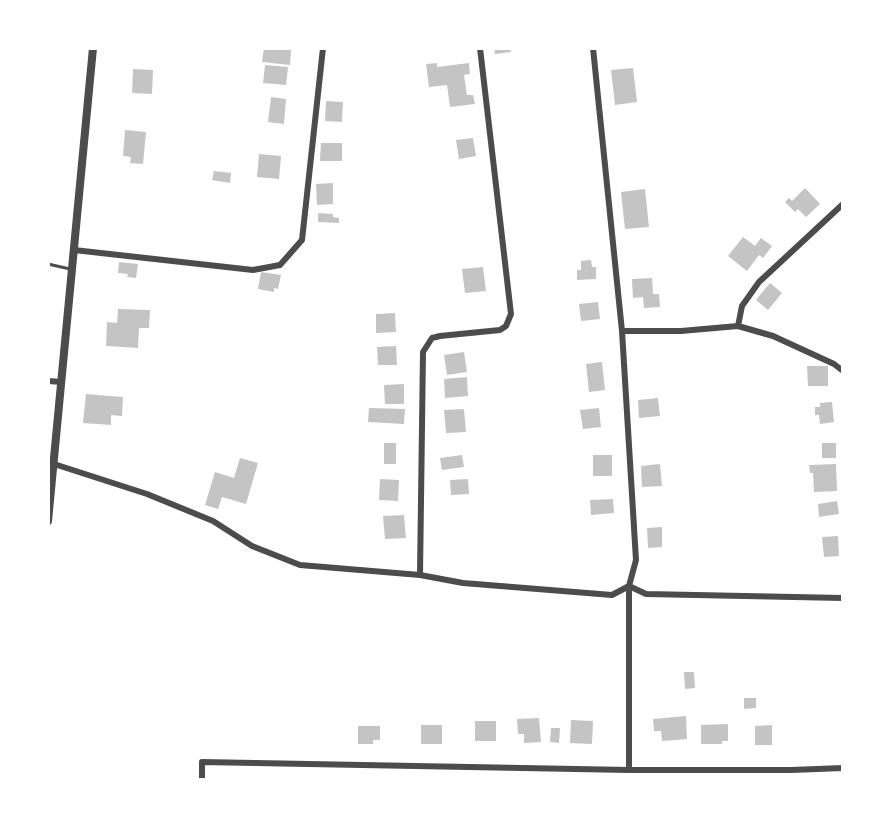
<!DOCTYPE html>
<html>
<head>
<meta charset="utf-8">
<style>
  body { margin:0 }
  #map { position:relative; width:891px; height:828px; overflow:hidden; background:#fff; font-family:"Golos Text",sans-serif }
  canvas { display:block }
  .frame { position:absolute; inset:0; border:50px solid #fff; pointer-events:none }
</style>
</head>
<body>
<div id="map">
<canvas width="891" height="828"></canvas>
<div class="frame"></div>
</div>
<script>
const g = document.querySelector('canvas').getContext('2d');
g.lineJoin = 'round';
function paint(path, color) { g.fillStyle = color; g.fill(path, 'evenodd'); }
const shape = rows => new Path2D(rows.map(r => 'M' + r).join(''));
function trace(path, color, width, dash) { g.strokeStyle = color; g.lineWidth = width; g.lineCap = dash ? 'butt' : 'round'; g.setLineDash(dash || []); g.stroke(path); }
paint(shape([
  [264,48,291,50,290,65,262,62],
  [494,48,510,48,511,52,495,54],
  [437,63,437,67,469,63,470,74,464,75,467,95,473,95,475,104,450,107,447,85,429,87,426,64],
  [265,65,288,67,286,85,263,83],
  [633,68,637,102,615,105,611,70],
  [133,69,153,70,152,94,132,93],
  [271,97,286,99,284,124,268,122],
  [326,101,343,102,342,122,325,121],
  [125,130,146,132,143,164,130,163,131,157,123,156],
  [473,138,476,156,459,159,456,140],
  [321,143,342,143,342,161,320,161],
  [259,154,281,156,279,179,257,177],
  [214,171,231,173,230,183,212,180],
  [333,183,333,204,317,205,316,184],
  [805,188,820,204,806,217,798,209,795,212,785,202,789,198,792,201],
  [645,189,649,227,625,229,621,192],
  [318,213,333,214,333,217,339,218,339,223,318,222],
  [743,237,755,246,761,238,772,246,763,258,759,255,747,271,728,256],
  [591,260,592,267,596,267,596,279,577,280,577,270,581,270,581,261],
  [119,262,138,264,136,278,127,277,128,274,118,273],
  [483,267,486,291,465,293,462,269],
  [261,272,281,275,278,289,274,288,274,292,258,289],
  [652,278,653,294,659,294,660,307,644,308,643,297,633,298,632,279],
  [770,283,782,293,768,310,756,300],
  [598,302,600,319,581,321,579,304],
  [118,309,150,310,149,328,139,328,138,348,106,346,107,322,117,323],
  [395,313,396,332,376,333,376,314],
  [396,346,397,365,378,365,377,347],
  [464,352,467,372,447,375,444,355],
  [602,362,605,390,589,392,586,364],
  [807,366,828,366,828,386,808,386],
  [467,377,468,396,445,398,444,379],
  [404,384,404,404,385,404,384,385],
  [86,394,123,397,122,416,111,415,111,425,83,423],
  [658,398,660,416,639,418,638,400],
  [832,402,834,422,820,424,819,415,815,415,815,407,820,407,820,403],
  [369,408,405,409,404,424,368,422],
  [599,408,601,427,583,429,580,410],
  [464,409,466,432,446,433,444,410],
  [384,443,396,443,396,464,384,464],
  [822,443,836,443,836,458,822,458],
  [462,455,464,467,442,470,440,458],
  [593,455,612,455,612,476,593,476],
  [240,458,258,463,246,504,222,497,218,509,205,505,215,472,234,478],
  [660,464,662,486,642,487,641,466],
  [836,464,837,491,814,492,813,473,810,473,809,465],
  [380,479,399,480,398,501,379,500],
  [468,479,469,494,451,495,450,480],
  [613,499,614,513,591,515,590,500],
  [837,501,839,514,819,517,818,504],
  [404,515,406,538,385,539,383,516],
  [662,527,662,547,648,548,647,528],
  [838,536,839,556,824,557,822,537],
  [684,672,694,672,695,688,685,689],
  [744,698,756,698,756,708,744,709],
  [686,716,687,739,662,741,661,731,654,731,653,719],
  [539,718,541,742,524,743,524,734,518,734,517,719],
  [571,720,593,721,592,744,570,743],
  [475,721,496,721,496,741,475,741],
  [728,724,728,741,722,741,722,744,701,744,701,725],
  [421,725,442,725,442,744,421,744],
  [772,725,772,745,755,745,755,726],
  [358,726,380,726,380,740,373,740,373,744,358,744],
  [551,728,560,728,559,743,550,742]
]), '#c4c4c4');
trace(shape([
  [48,264,70,269]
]), '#4c4c4c', 3);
trace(shape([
  [74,250,253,270,280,265,302,240,323,48],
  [738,326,742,306,759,282,843,204],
  [622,331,681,331,738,326,773,336,834,364,843,371],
  [48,381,62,382],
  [54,464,147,494,213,521,252,546,300,565,420,575,463,583,612,595,629,586,636,560,622,331,593,48],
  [420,575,423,352,432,338,440,336,500,330,506,326,511,314,480,48],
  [629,770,629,586,646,594,843,598],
  [202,780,202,762,629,770,791,770,843,768]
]), '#4c4c4c', 6);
trace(shape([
  [48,521,93,48]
]), '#4c4c4c', 8);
</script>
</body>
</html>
